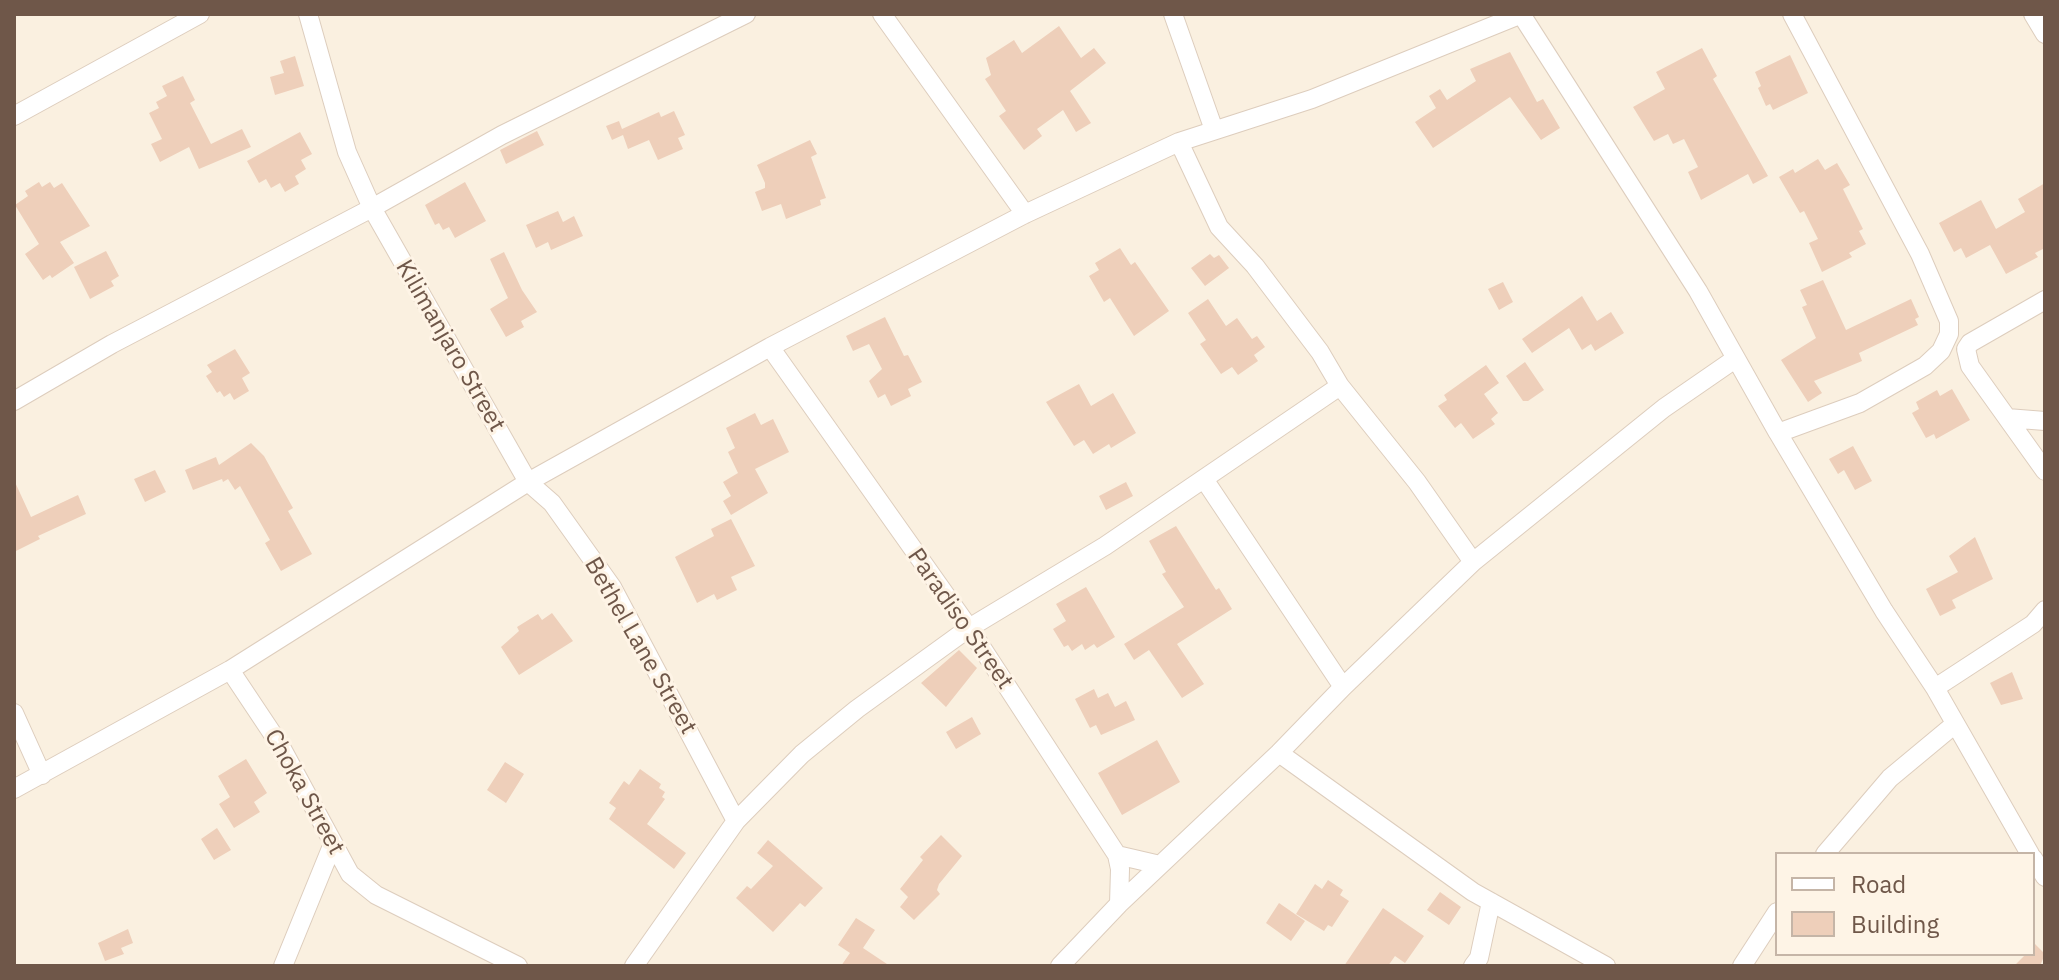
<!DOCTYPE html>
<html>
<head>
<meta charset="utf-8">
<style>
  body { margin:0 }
  #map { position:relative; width:2059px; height:980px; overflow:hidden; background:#faf0e0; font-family:"IBM Plex Sans",sans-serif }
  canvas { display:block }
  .frame { position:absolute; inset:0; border:16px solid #6f5749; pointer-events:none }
  .legend { position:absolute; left:1775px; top:852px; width:260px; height:104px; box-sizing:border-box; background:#fef4e6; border:2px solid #c5b5a7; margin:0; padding:10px 14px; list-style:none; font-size:24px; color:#6f5749 }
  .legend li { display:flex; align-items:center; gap:16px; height:40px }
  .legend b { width:40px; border:2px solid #c5b5a7 }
</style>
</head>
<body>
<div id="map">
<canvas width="2059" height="980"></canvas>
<div class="frame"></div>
<ul class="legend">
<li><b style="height:10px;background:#fff"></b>Road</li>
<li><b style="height:22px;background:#eecfba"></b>Building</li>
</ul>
</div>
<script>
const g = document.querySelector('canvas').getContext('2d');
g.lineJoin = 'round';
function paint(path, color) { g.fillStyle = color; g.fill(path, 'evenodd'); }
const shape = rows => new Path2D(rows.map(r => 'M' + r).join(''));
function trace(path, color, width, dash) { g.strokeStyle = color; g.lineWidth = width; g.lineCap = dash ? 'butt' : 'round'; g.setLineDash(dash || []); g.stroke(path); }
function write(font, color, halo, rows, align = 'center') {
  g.font = font + ' "IBM Plex Sans",sans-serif'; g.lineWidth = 6; g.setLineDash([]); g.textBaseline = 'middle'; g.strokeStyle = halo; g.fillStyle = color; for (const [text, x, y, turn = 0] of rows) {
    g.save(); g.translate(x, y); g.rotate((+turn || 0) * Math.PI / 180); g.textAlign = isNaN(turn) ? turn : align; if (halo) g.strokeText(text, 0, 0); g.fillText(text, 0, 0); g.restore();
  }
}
paint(shape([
  [1059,26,1081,58,1094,48,1106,63,1070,91,1091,123,1076,132,1063,110,1037,129,1042,136,1024,150,999,116,1006,111,985,79,991,75,986,58,1014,40,1022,53],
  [1702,48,1717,76,1713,79,1768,176,1753,184,1748,174,1701,200,1688,172,1698,167,1684,139,1673,144,1668,134,1654,141,1633,107,1665,89,1656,72],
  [1510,52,1537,102,1543,99,1560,128,1541,140,1510,97,1433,148,1415,122,1436,108,1429,96,1440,89,1447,100,1476,81,1470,69],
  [1790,55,1808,93,1773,110,1770,104,1766,106,1758,88,1761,86,1755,72],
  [295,56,304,86,275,95,270,77,284,73,280,61],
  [183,76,195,100,190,103,211,144,242,129,251,147,199,169,189,147,160,162,151,144,162,139,149,113,159,108,156,102,167,96,162,86],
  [674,111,685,135,678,138,683,149,658,160,649,140,628,149,623,135,612,140,606,126,619,121,622,129,659,112,661,117],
  [537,131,544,145,506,164,500,150],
  [300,132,312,154,301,160,306,169,295,176,299,184,285,192,280,183,271,188,266,179,259,183,247,161],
  [810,140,817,154,811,157,826,198,820,200,821,205,786,219,781,204,762,211,755,192,765,188,765,183,757,165],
  [1818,159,1825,170,1837,163,1850,185,1843,189,1863,229,1859,231,1866,244,1849,253,1852,257,1822,272,1809,243,1818,239,1804,211,1800,213,1779,177,1793,169,1795,173],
  [39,182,42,187,50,182,54,188,62,183,90,226,60,242,74,263,52,278,50,275,43,280,25,254,39,244,15,205,28,196,25,191],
  [465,182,486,221,455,238,449,227,443,230,439,223,435,225,425,205],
  [2045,183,2045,248,2035,253,2038,257,2006,274,1990,245,1966,258,1961,248,1954,252,1939,223,1981,200,1996,229,2025,212,2018,199],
  [558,211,563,222,574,216,583,236,551,250,548,242,536,248,526,225],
  [1120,248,1131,265,1135,262,1169,311,1134,336,1110,298,1104,302,1089,276,1099,270,1095,263],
  [106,251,119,276,111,281,114,286,90,299,74,267],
  [504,252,522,290,537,312,521,321,524,327,506,337,490,309,508,298,490,259],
  [1210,254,1214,258,1219,255,1229,268,1205,286,1191,268],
  [1823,280,1846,330,1911,299,1919,317,1915,319,1918,325,1859,353,1862,361,1814,381,1822,393,1808,402,1781,360,1816,338,1802,307,1807,305,1800,290],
  [1503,282,1513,302,1499,310,1488,289],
  [1582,296,1597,321,1611,312,1624,333,1595,351,1591,344,1582,350,1569,328,1532,353,1522,339],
  [1208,299,1226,326,1237,318,1252,339,1257,336,1265,347,1254,355,1258,361,1238,375,1232,367,1221,374,1200,344,1206,340,1188,313],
  [885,317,904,356,908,355,922,382,908,389,911,396,891,406,885,394,878,398,869,381,882,369,869,344,853,351,846,336],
  [235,349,250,373,242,378,249,391,234,400,230,393,224,397,220,391,217,393,206,376,212,372,207,365],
  [1525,362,1544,390,1528,401,1523,401,1506,376],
  [1486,365,1499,383,1484,394,1498,413,1491,419,1495,424,1473,439,1461,423,1455,428,1438,406,1447,400,1444,395],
  [1079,384,1091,406,1113,393,1136,433,1111,448,1109,444,1093,454,1084,440,1074,446,1046,402],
  [1952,389,1970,420,1936,439,1934,434,1926,438,1912,413,1919,409,1916,402,1937,390,1940,396],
  [755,413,761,425,773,419,789,452,755,469,768,493,731,515,723,501,731,496,723,482,738,473,728,452,735,448,726,428],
  [251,443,264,456,293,508,288,511,312,554,281,571,265,543,270,540,240,486,235,490,228,479,223,482,222,479,193,490,185,470,216,457,219,465],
  [1853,446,1872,481,1855,490,1844,470,1838,474,1829,459],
  [155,470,166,492,145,502,134,479],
  [14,480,31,517,78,495,86,514,38,536,40,539,14,552],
  [1126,482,1133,496,1106,510,1099,496],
  [731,519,755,566,731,577,737,590,717,600,714,594,697,603,675,557,714,536,711,529],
  [1176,526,1216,590,1219,588,1232,609,1177,644,1204,684,1182,698,1149,650,1134,660,1124,644,1184,607,1162,574,1166,572,1149,541],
  [1975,537,1993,579,1952,600,1956,608,1940,616,1926,589,1958,572,1949,556],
  [1086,587,1115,637,1097,648,1094,644,1085,650,1082,644,1072,651,1068,645,1064,647,1053,629,1066,621,1056,604],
  [552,613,573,641,519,675,501,647,519,631,517,627,538,614,542,620],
  [959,650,977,668,946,707,921,683],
  [2012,672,2023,699,2001,705,1990,683],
  [1094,689,1098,698,1108,693,1115,707,1126,701,1135,720,1101,735,1096,725,1090,728,1075,699],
  [972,717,981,734,956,749,946,732],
  [1157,740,1180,782,1122,815,1098,773],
  [246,759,267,793,254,802,260,812,234,828,219,804,230,797,218,776],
  [505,762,524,774,506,803,487,790],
  [640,769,661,784,659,788,665,792,662,797,665,799,647,824,686,853,674,869,609,819,616,808,609,803,624,781,629,785],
  [217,828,231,850,214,860,201,839],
  [941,835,962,856,939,884,937,890,940,894,914,920,900,907,908,897,900,889,923,860,920,857],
  [768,840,823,888,805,907,800,903,773,932,736,898,747,886,751,889,773,866,757,853],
  [1328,880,1343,890,1340,895,1349,901,1332,927,1328,925,1324,931,1296,914,1315,884,1322,889],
  [1440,892,1461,907,1449,925,1427,910],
  [1279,903,1305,921,1291,941,1266,923],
  [1383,908,1424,936,1405,963,1395,956,1388,966,1344,966],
  [856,918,875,930,863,948,890,966,841,966,850,953,838,945],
  [128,929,133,943,121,948,124,954,105,961,98,943],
  [2035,944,2045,954,2040,966,2014,966,2026,954,2033,954]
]), '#eecfba');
const street = shape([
  [308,14,347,152,372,208,528,482,552,503,612,587,736,821],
  [882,14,1025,214],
  [1173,14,1214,130],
  [1521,14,1698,291,1778,433,1884,611,1935,688,2030,854],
  [2033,14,2045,34],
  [14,116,200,14],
  [1179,142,1219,227,1255,266,1320,352,1340,386,1417,482,1473,562],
  [2045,300,1970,343,1966,349,1970,366,2045,471],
  [770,347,969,628,1117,855,1120,869,1119,904],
  [14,401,112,344,372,208,502,135,746,14],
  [2007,418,2045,421],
  [1778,433,1860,403,1925,366,1941,351,1949,334,1949,321,1920,254,1792,14],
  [1204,479,1343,687],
  [230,670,280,745,350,874,376,895,518,966],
  [1935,688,2033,624,2045,610],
  [14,713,42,775],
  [1279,753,1473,892,1606,966],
  [14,789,230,670,528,482,770,347,1025,214,1179,142,1312,99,1522,14],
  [1825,854,1890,778,1955,724],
  [1117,855,1160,865],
  [2033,858,2045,877],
  [283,966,332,846],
  [634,966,736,821,802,754,857,709,969,628,1105,546,1340,386],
  [1060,966,1119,904,1279,753,1343,687,1473,562,1664,408,1735,359],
  [1473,966,1479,958,1491,902],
  [1742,966,1777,912]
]);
trace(street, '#ddcdbd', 20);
trace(street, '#fff', 18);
write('24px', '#6f5749', '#fef4e6', [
  ["Kilimanjaro Street",450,346,60],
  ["Paradiso Street",960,619,55],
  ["Bethel Lane Street",640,646,60],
  ["Choka Street",304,792,61]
]);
</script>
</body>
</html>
